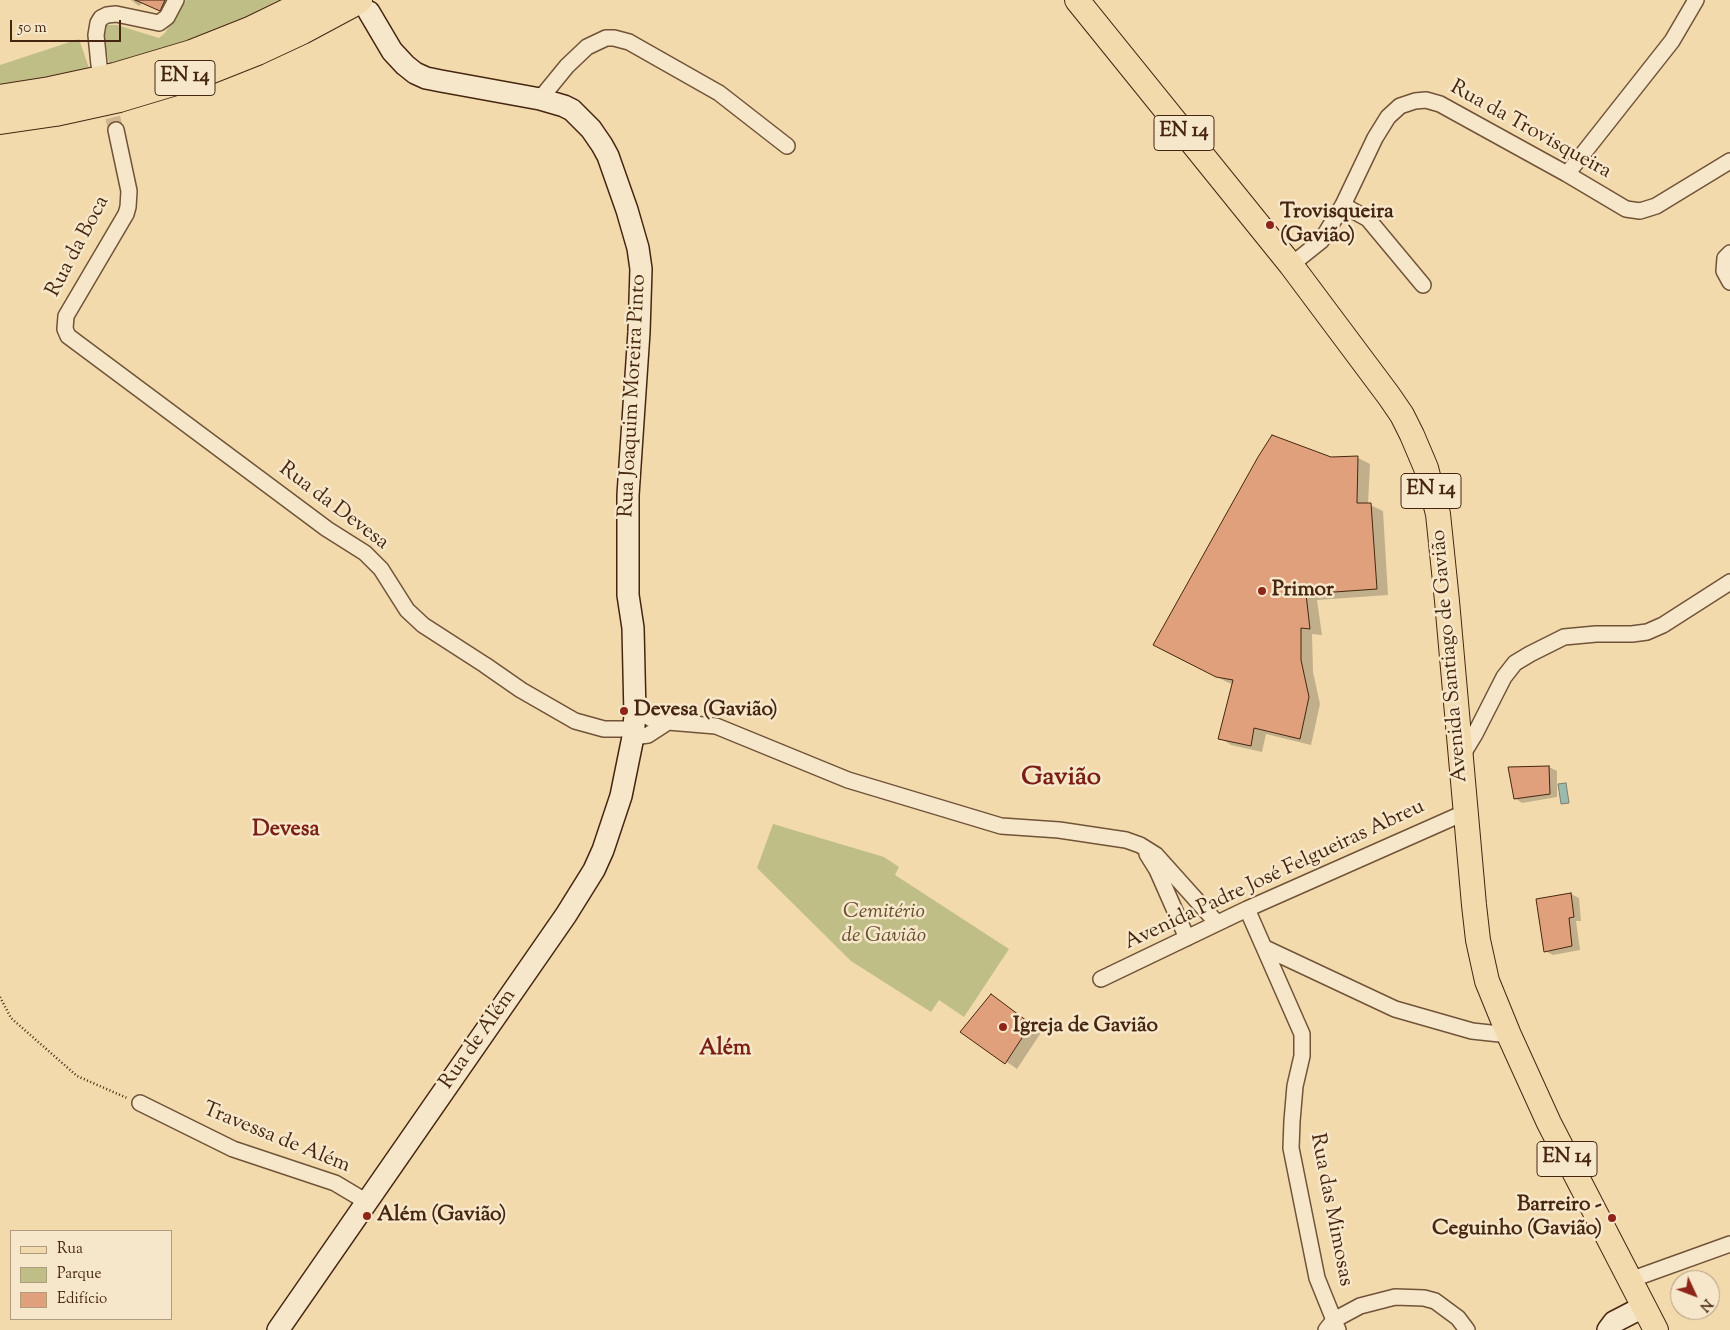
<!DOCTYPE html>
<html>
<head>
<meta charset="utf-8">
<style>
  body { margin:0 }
  #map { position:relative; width:1730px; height:1330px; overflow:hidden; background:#f2daad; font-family:"Sorts Mill Goudy",serif }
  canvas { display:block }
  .legend { position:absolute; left:10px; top:1230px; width:162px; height:90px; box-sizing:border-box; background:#f7e7ca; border:1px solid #b09a80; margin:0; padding:6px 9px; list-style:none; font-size:15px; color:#462611 }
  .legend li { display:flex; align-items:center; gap:10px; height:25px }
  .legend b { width:25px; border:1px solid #b09a80 }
  .north { position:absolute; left:1670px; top:1270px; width:50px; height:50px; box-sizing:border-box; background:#f7e7ca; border:1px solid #b09a80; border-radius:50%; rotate:133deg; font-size:14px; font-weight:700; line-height:20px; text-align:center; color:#462611 }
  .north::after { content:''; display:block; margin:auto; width:18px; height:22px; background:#8f2418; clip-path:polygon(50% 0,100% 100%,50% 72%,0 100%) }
  .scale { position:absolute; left:10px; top:20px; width:111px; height:22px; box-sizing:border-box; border:2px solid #462611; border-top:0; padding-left:6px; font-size:15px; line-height:18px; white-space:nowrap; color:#462611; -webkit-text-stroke:4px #f7e7ca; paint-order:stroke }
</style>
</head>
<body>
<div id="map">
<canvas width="1730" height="1330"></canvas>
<ul class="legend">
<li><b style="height:6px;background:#f2daad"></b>Rua</li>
<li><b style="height:14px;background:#bfbe87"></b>Parque</li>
<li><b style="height:14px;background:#dfa07b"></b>Edifício</li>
</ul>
<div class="north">N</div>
<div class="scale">50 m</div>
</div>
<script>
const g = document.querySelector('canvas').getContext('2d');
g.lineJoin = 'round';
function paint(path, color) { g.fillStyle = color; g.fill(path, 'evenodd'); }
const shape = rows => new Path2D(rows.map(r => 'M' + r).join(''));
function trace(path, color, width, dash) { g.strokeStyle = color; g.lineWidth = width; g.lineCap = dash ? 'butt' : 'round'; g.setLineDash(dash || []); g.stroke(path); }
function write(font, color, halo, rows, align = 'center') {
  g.font = font + ' "Sorts Mill Goudy",serif'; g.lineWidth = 5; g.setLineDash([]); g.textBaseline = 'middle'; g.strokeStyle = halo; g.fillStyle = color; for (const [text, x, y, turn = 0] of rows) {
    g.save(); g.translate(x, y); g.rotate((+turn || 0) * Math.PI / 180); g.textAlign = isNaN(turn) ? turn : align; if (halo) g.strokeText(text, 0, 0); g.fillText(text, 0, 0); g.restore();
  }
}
paint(shape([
  [186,0,296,0,111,71,102,32,105,25,117,25,159,38,165,33],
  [79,39,91,74,0,90,0,65],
  [773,824,884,857,899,867,895,875,1009,949,964,1017,939,1000,931,1012,851,961,757,868]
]), '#bfbe87');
const water = shape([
  [1566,783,1569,803,1561,804,1558,784,1566,783]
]);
paint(water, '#9bbaae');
trace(water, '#797f6f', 1);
paint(shape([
  [131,0,145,0,139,6],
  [157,0,181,0,164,13,153,7],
  [1331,458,1358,458,1370,464,1368,504,1383,511,1388,595,1317,600,1322,635,1312,634,1313,672,1320,704,1311,745,1266,734,1262,752,1231,745,1220,738,1233,684,1229,683,1166,652],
  [1549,767,1557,771,1557,797,1522,803,1515,798,1509,768],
  [1571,894,1579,898,1581,921,1576,921,1580,950,1553,955,1545,951],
  [991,996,1042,1031,1017,1069,962,1031]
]), '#0003');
const building = shape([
  [135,0,165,0,160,11,135,0],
  [1272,435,1331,457,1358,456,1357,503,1371,503,1377,589,1306,594,1310,629,1301,628,1301,660,1309,697,1300,739,1254,728,1251,746,1218,739,1233,680,1216,677,1153,645,1258,457,1272,435],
  [1549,766,1550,794,1514,799,1508,767,1549,766],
  [1571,893,1574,917,1569,918,1572,946,1544,952,1536,899,1571,893],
  [991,994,1031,1024,1005,1064,960,1032,991,994]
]);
paint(building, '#dfa07b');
trace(building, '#462611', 1);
trace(shape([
  [107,95,116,130]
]), '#d0b68e', 15, [15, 8]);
const street = shape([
  [99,65,96,35,98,23,101,18,107,15,116,14,159,23,167,17,176,0],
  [540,99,567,66,587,47,606,38,614,38,629,42,719,93,787,146],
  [116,130,129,191,128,207,126,214,66,316,65,329,68,336,327,529,365,553,381,569,407,610,423,625,485,665,521,690,575,721,604,729,634,729],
  [1567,174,1672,41,1696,0],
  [1343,205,1368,219,1423,285],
  [1730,253,1725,258,1724,271,1730,282],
  [1291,265,1321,241,1343,205,1375,138,1388,117,1400,106,1415,101,1426,100,1440,104,1567,174,1626,209,1640,211,1656,206,1730,161],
  [635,710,652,719,668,722,716,726,848,780,1001,826,1059,830,1126,840,1140,845,1156,855,1217,923],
  [633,737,648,735,668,722],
  [1461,757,1475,734,1504,677,1515,663,1530,654,1564,637,1596,634,1632,634,1647,632,1663,625,1730,582],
  [1147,854,1157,870,1187,938],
  [1247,909,1302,1034,1302,1056,1295,1086,1292,1121,1291,1148,1317,1278,1338,1330],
  [1265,948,1395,1009,1472,1031,1509,1035],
  [1101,979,1247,909,1466,812],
  [140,1103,233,1149,335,1183,367,1202],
  [1630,1280,1730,1244],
  [1326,1330,1334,1320,1360,1306,1395,1297,1424,1298,1435,1301,1458,1318,1467,1330]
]);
const secondary = shape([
  [278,1330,566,915,594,870,603,850,621,796,633,737,635,715,633,628,628,595,628,495,639,332,641,269,638,248,627,210,608,156,602,145,591,129,572,110,564,106,540,99,441,81,426,78,415,73,405,65,392,51,369,12],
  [1608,1330,1614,1322,1643,1307]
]);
const primary = shape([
  [1077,0,1291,265,1389,396,1402,415,1412,435,1426,468,1438,514,1447,601,1474,905,1478,940,1487,981,1509,1035,1549,1123,1656,1330]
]);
const highway = shape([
  [0,99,50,91,115,77,192,54,250,31,314,0],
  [0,120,55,112,119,98,199,74,257,51,302,30,358,0]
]);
trace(street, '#715338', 18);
trace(secondary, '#462611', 24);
trace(primary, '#462611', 26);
trace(highway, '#462611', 30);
trace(shape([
  [0,997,11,1018,77,1076,127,1098]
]), '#462611', 2.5, [1, 2.5]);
trace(street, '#f7e7ca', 15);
trace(secondary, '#f7e7ca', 21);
trace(primary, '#f2daad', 24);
trace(highway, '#f2daad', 28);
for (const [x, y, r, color] of [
  [1270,225,5,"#8f2418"],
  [1262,591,5,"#8f2418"],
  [624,711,5,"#8f2418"],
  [1003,1027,5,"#8f2418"],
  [367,1216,5,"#8f2418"],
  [1612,1218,5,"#8f2418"]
]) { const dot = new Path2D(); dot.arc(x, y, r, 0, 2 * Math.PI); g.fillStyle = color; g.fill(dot); trace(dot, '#f7e7ca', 2); }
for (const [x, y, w] of [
  [185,78,60],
  [1184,133,60],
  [1431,491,60],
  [1567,1159,60]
]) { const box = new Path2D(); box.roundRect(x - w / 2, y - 17.5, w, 35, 4); g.fillStyle = '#f7e7ca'; g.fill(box); trace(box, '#462611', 1); }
write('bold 20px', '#462611', null, [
  ["EN 14",185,78],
  ["EN 14",1184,133],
  ["EN 14",1431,491],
  ["EN 14",1567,1159]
]);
write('21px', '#462611', '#f7e7ca', [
  ["Rua da Trovisqueira",1530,131,29],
  ["Rua da Boca",79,247,-62],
  ["Rua Joaquim Moreira Pinto",634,396,-87],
  ["Rua da Devesa",333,507,37],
  ["Avenida Santiago de Gavião",1451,656,-95],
  ["Avenida Padre José Felgueiras Abreu",1275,876,-25],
  ["Rua de Além",479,1040,-55],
  ["Travessa de Além",276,1139,22],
  ["Rua das Mimosas",1330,1210,79]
]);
write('bold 21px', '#462611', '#f7e7ca', [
  ["Trovisqueira",1280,213],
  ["(Gavião)",1280,237],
  ["Primor",1272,591],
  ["Devesa (Gavião)",634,711],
  ["Igreja de Gavião",1013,1027],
  ["Barreiro -",1602,1206,"right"],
  ["Ceguinho (Gavião)",1602,1230,"right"],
  ["Além (Gavião)",377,1216]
], 'left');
write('italic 21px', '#644c2e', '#f7e7ca', [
  ["Cemitério",884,913],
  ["de Gavião",884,937]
]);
write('bold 22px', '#7a1f14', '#f7e7ca', [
  ["Devesa",286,831],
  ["Além",725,1050]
]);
write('bold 26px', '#7a1f14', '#f7e7ca', [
  ["Gavião",1061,780]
]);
</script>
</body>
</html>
